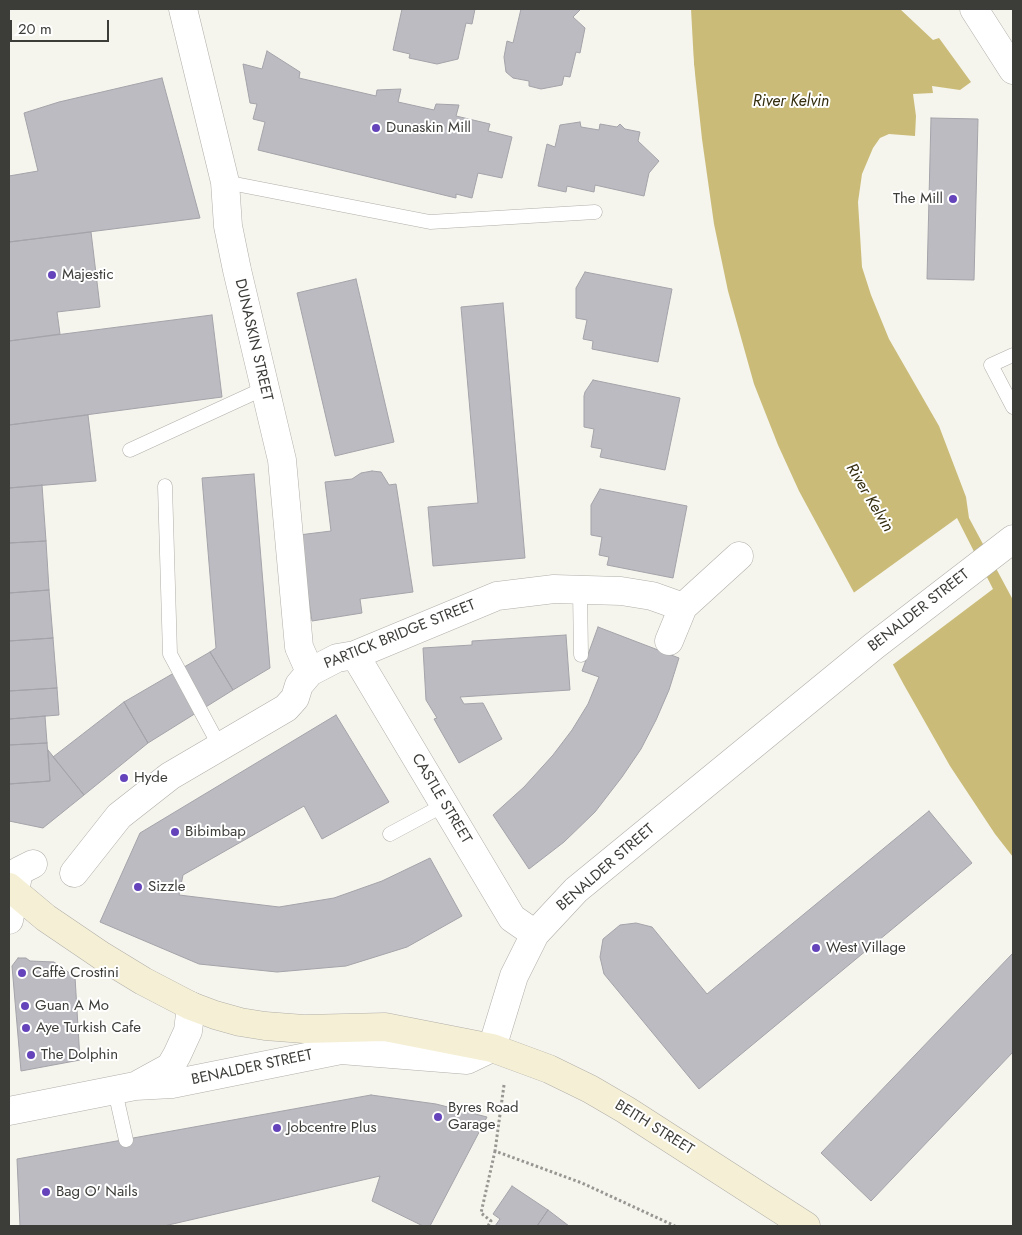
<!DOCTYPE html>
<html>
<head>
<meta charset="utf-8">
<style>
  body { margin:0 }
  #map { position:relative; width:1022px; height:1235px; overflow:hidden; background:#f5f4ed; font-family:Jost,sans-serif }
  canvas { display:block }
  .frame { position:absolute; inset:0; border:10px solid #3c3c39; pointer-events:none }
  .scale { position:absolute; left:10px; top:20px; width:99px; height:22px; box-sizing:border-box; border:2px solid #3c3c39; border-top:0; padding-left:6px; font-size:15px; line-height:18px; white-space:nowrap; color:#3c3c39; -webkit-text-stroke:4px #fff; paint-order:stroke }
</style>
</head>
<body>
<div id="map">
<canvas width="1022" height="1235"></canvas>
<div class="frame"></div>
<div class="scale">20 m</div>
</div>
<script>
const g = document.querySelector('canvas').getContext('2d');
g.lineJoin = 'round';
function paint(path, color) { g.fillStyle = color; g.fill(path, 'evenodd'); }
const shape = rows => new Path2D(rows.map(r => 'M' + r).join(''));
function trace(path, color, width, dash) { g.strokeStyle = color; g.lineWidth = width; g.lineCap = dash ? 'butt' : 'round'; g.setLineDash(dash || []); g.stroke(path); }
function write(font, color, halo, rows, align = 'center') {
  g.font = font + ' Jost,sans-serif'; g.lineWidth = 4; g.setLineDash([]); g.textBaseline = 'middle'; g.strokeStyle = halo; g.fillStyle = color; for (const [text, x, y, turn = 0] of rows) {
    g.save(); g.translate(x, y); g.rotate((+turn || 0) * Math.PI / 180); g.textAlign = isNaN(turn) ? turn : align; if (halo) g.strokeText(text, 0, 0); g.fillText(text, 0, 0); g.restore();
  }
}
paint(shape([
  [628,9,900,9,933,40,939,38,971,82,960,90,932,86,933,93,913,94,916,116,915,136,889,134,880,138,873,148,862,174,858,202,862,267,871,295,889,339,939,426,966,497,969,518,1013,600,1013,857,995,834,950,766,904,685,799,491,778,445,754,384,728,291,714,224,702,139,693,55,633,29]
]), '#cabc78');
paint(shape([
  [627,9,691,9,696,101,691,57,632,31,626,13],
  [957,518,993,589,891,666,852,594]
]), '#f5f4ed');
const building = shape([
  [402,9,475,9,472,24,466,23,458,59,437,64,409,58,410,54,393,50,402,9],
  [521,9,581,9,573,17,585,28,580,53,576,52,570,77,564,76,562,85,541,89,529,86,529,81,513,78,506,72,504,57,507,41,513,43,521,9],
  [267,51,300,72,299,78,376,96,377,90,401,89,398,102,434,110,436,104,459,105,456,116,490,124,488,131,512,137,502,178,478,173,472,198,456,194,456,198,258,150,265,122,253,119,257,104,250,103,243,64,262,69,267,51],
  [162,78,200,218,9,242,9,176,38,171,24,113,59,102,162,78],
  [931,118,978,119,974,280,927,279,931,118],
  [580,122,581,127,599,130,600,124,617,127,620,124,625,129,640,132,638,141,659,161,649,173,644,196,595,185,594,192,567,186,566,192,538,186,547,144,555,147,560,125,580,122],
  [91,232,100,307,57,312,60,334,9,341,9,242,91,232],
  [585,272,672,289,658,362,592,349,593,341,583,339,587,320,576,318,576,288,585,272],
  [356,279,394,442,335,456,297,293,356,279],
  [503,303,525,558,433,566,428,507,478,503,461,307,503,303],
  [212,315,222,397,9,425,9,341,212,315],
  [593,380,680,398,665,470,600,457,602,449,591,447,594,429,584,427,584,396,585,392,593,380],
  [88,415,96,481,9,488,9,425,88,415],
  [372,471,381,472,389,485,396,484,413,592,360,599,362,613,312,621,299,535,331,531,325,482,352,479,361,473,372,471],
  [254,474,270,668,233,690,210,652,216,648,202,478,254,474],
  [42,485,46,541,9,543,9,488,42,485],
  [600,489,687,506,673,578,607,565,609,557,599,555,602,537,591,535,591,505,600,489],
  [46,541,49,590,9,593,9,543,46,541],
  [49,590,53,638,9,641,9,593,49,590],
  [598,627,679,658,669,690,656,720,641,749,622,777,595,812,564,842,529,869,493,815,524,787,553,755,572,730,588,704,599,677,582,671,598,627],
  [566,635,570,690,460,697,464,704,483,703,502,739,459,763,434,719,437,718,426,700,423,648,472,645,472,641,566,635],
  [53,638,57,688,9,691,9,641,53,638],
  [210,652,233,690,148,743,124,702,210,652],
  [57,688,59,715,9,719,9,691,57,688],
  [124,702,148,743,84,795,53,757,124,702],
  [336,715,389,802,322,839,304,806,183,875,179,895,279,907,334,898,382,881,430,858,462,916,407,947,346,966,277,972,199,964,100,922,140,833,336,715],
  [45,716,47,743,9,745,9,719,45,716],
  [47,743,50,781,9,784,9,745,47,743],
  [48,750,84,795,43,828,9,821,9,784,50,781,48,750],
  [929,811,972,863,699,1089,604,974,600,957,603,939,620,925,636,923,652,927,707,994,929,811],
  [1013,953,1013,1052,871,1201,821,1153,1013,953],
  [18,958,26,958,30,961,54,962,75,977,80,1060,21,1071,12,966,18,958],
  [371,1095,436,1104,487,1117,430,1226,423,1226,372,1201,380,1176,164,1226,20,1226,17,1159,371,1095],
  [512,1186,548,1210,537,1226,495,1226,500,1219,493,1214,512,1186],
  [548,1210,569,1226,537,1226,548,1210]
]);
paint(building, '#bcbbc2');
trace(building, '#a3a3a9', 1);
const lane = shape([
  [225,182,430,222,595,212],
  [1013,355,991,365,1013,407],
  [130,450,265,388],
  [165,486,170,654,220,747],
  [580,591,581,655],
  [390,834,444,805],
  [115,1091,126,1140]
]);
const street = shape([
  [183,9,225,182,228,226,237,270,282,460,299,647,310,672],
  [974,9,1013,70],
  [669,641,683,607,739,556],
  [355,655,512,918,535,934],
  [74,873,119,816,170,776,286,708,295,698,299,685,310,672,337,658,355,655,497,596,554,589,621,591,652,596,683,607],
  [9,920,19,871,33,864],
  [139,1084,170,1067,177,1055,188,1031,191,1006],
  [9,1111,135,1086,172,1084,341,1050,467,1060,492,1048,514,976,535,934,576,890,874,646,1013,539]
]);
const secondary = shape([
  [9,887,46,918,102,956,143,981,191,1006,215,1015,240,1022,265,1026,304,1029,385,1027,492,1048,549,1069,590,1089,626,1110,806,1226]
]);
trace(lane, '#b1afa9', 15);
trace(street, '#b1afa9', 29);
trace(secondary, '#b1afa9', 29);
trace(shape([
  [504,1085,495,1151,582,1183,675,1226],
  [488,1226,491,1221,481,1213,495,1151]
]), '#979691', 3, [2.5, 2.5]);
trace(lane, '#fff', 14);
trace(street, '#fff', 28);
trace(secondary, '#f5f0d5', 28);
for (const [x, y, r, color] of [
  [376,128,5,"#6443bb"],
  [953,199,5,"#6443bb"],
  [52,275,5,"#6443bb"],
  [124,778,5,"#6443bb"],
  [175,832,5,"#6443bb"],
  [138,887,5,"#6443bb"],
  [816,948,5,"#6443bb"],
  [22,973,5,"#6443bb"],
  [25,1006,5,"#6443bb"],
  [26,1028,5,"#6443bb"],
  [31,1055,5,"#6443bb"],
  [438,1117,5,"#6443bb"],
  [277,1128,5,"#6443bb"],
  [46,1192,5,"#6443bb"]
]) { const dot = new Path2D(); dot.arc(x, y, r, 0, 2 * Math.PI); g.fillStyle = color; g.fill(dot); trace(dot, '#fff', 2); }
write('15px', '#3c3c39', '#fff', [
  ["Dunaskin Mill",386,128],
  ["The Mill",943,199,"right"],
  ["Majestic",62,275],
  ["Hyde",134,778],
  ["Bibimbap",185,832],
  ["Sizzle",148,887],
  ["West Village",826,948],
  ["Caffè Crostini",32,973],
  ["Guan A Mo",35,1006],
  ["Aye Turkish Cafe",36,1028],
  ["The Dolphin",41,1055],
  ["Byres Road",448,1108],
  ["Garage",448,1125],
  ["Jobcentre Plus",287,1128],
  ["Bag O' Nails",56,1192]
], 'left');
write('15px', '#3c3c39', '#fff', [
  ["DUNASKIN STREET",253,340,77],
  ["BENALDER STREET",919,611,-38],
  ["PARTICK BRIDGE STREET",400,635,-22],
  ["CASTLE STREET",441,799,59],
  ["BENALDER STREET",606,868,-41],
  ["BENALDER STREET",252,1068,-12],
  ["BEITH STREET",654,1128,32]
]);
write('italic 16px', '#342e0f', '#fff', [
  ["River Kelvin",791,102],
  ["River Kelvin",869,498,59]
]);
</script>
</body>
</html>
